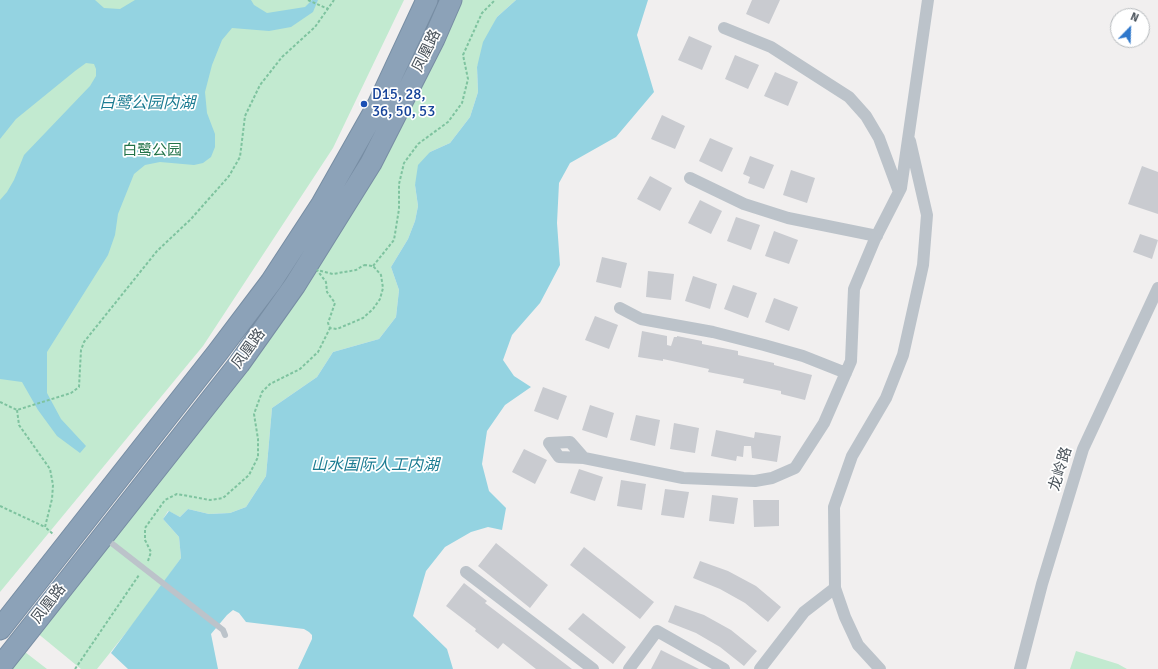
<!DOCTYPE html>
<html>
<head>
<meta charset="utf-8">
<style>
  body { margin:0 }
  #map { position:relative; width:1158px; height:669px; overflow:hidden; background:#f1efef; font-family:Signika,sans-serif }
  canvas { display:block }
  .north { position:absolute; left:1110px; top:8px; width:40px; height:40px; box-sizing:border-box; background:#fff; border:1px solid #b6babd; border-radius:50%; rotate:23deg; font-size:11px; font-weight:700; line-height:16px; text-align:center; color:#49525a }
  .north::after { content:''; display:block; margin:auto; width:14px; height:18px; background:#2e77cb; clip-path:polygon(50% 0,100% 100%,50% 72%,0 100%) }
</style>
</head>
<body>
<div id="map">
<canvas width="1158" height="669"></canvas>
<div class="north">N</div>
</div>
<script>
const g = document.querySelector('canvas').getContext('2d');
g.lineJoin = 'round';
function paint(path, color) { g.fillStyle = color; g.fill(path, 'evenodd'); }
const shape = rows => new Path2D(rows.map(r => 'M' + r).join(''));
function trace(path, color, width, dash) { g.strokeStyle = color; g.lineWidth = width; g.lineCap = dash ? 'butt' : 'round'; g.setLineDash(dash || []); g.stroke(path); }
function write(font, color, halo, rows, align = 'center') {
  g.font = font + ' Signika,"Noto Sans SC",sans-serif'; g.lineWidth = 3.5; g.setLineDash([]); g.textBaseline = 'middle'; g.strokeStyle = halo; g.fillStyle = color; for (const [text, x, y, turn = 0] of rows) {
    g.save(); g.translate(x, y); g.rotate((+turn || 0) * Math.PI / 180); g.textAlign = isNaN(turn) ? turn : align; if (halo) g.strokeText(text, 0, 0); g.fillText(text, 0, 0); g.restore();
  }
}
paint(shape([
  [0,0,404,0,333,148,203,346,0,592],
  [457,0,516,0,497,17,477,67,478,92,470,117,450,143,430,152,415,185,418,206,415,221,408,239,391,267,399,290,396,317,379,339,333,352,317,377,272,408,266,476,246,507,230,513,209,514,188,509,180,517,168,511,163,519,179,537,181,558,145,609,97,669,81,669,36,632,241,371],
  [1076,651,1118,664,1127,669,1070,669],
  [25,652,47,669,11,669]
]), '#c2ead0');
paint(shape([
  [0,0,95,0,104,8,120,9,135,0,251,0,254,5,267,13,305,7,312,0,318,0,313,12,291,27,269,31,232,28,222,40,212,65,205,92,207,113,215,134,215,147,211,157,203,163,194,165,160,162,145,165,134,174,118,214,115,235,108,255,47,352,47,393,61,419,86,446,80,453,57,436,38,410,22,382,0,379,0,200,7,192,14,180,24,155,90,86,96,76,96,69,94,64,86,63,75,71,16,119,0,139],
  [516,0,648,0,637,35,654,92,616,137,570,163,559,183,557,223,560,265,540,303,512,335,503,360,514,376,531,387,505,405,487,431,482,464,489,491,506,508,502,530,488,527,471,532,445,547,426,571,413,616,447,649,453,669,298,669,312,639,312,635,309,632,304,629,246,622,239,613,233,610,227,615,211,634,218,669,128,669,111,653,181,558,179,537,163,519,169,511,180,517,188,509,209,514,230,513,246,507,266,476,272,408,317,377,333,352,379,339,396,317,399,290,391,267,408,239,415,221,418,206,415,185,418,165,430,152,450,143,470,117,478,92,477,67,483,42,497,17]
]), '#94d3e1');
paint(shape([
  [752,0,780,0,769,24,746,14],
  [689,36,712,46,702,70,678,60],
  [735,55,759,65,748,89,725,79],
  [775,72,798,82,788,106,764,96],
  [662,115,685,126,675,149,651,139],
  [710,138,733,148,722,172,699,161],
  [750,156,774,165,764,189,748,183,750,177,743,174],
  [1142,166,1158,172,1158,214,1128,204],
  [791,170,815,178,807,203,783,195],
  [650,176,672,188,660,211,637,199],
  [700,200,722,211,711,234,688,223],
  [736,217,760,225,751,250,727,241],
  [774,231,798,240,789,264,765,256],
  [1140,234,1158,240,1152,259,1133,252],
  [602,257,627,263,621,288,596,282],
  [648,271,674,274,671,300,646,297],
  [693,276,717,284,710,309,685,301],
  [733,285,757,293,748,318,724,309],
  [774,298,798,307,789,331,765,322],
  [595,316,618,325,609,349,585,340],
  [642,331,667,336,667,345,671,346,674,337,677,337,677,336,702,341,702,344,738,351,738,355,774,363,774,365,812,375,805,400,781,394,781,391,743,383,744,379,708,372,709,369,663,359,663,361,638,357],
  [543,387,567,396,558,420,534,411],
  [590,405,614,413,607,438,582,430],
  [636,415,660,420,655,446,630,440],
  [674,423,699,428,695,453,670,449],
  [716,430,754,438,755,432,781,436,777,462,752,458,751,446,744,446,743,457,737,456,736,461,711,456],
  [524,449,547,460,535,484,512,472],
  [579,469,603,477,595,501,570,493],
  [621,480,646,484,642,510,617,506],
  [665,489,689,492,684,518,661,515],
  [712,495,738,498,734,524,709,521],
  [753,500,779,500,779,526,754,527],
  [496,543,548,585,530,608,478,566],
  [584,547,654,602,640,619,570,565],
  [700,561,728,571,756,586,781,607,768,622,745,603,720,589,693,578],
  [464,583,487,601,485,603,572,669,536,669,503,643,498,649,475,631,476,629,446,606],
  [675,605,704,615,731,630,757,651,744,666,720,647,696,633,668,622],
  [583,613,626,647,613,664,568,629],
  [661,650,699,669,651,669]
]), '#c9cbd0');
const highway = shape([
  [0,629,218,352,271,282,322,204,378,105,427,0],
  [0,667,239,364,295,285,371,163,434,39,451,0]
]);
trace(highway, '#778da3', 23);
trace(shape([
  [308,0,328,9],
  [364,265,373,266,381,275,383,288,380,299,373,309,363,318,337,329,330,328,328,323,335,303,327,292,326,282,317,270,333,274,356,270,364,265],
  [373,266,394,240,399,209,399,184,404,163,418,144,448,122,462,103,468,79,463,55,482,13,495,0],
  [0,402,17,410,71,393,79,387,81,350,84,342,157,251,191,219,229,176,240,157,245,116,260,85,282,57,315,27,334,0],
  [17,410,19,425,50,469,53,485,52,499,45,527,54,535],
  [0,506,45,527],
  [148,561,151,552,145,540,145,528,165,500,177,494,210,500,223,498,249,475,258,457,258,439,254,414,262,392,270,384,300,369,318,352,330,328],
  [75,669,139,575]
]), '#7ec39f', 2, [3, 2]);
trace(shape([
  [105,538,223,630,225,635]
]), '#bcc3ca', 6);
trace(shape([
  [724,28,771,47,849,97,866,116,879,138,899,192],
  [690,178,744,204,788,218,877,236],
  [620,308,641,319,713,332,764,345,803,356,846,373],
  [584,458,570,442,549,443,559,457,584,458,683,478,755,481,772,478,795,468,824,423,851,361,854,289,875,239,901,188,928,0],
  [466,572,593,669],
  [629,669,657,631,724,669],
  [760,669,804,612,835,588],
  [880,669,858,645,845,617,835,588,834,507,852,456,886,398,903,355,923,265,927,215,910,141],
  [1020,669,1042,584,1083,449,1158,288]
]), '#bcc3ca', 12);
trace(highway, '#8ca2b8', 21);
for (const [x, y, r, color] of [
  [364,104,4,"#1a4fb4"]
]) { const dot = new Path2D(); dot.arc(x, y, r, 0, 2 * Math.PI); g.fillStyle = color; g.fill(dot); trace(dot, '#fff', 1.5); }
write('15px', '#49525a', '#fff', [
  ["凤凰路",427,51,-64],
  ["凤凰路",249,349,-54],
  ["龙岭路",1061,469,-73],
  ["凤凰路",49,604,-52]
]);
write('15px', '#164399', '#fff', [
  ["D15, 28,",372,95],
  ["36, 50, 53",372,112]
], 'left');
write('15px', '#227348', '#fff', [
  ["白鹭公园",152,151]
]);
write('italic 16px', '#1c7c92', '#fff', [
  ["白鹭公园内湖",147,104],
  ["山水国际人工内湖",375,466]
]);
</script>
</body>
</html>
